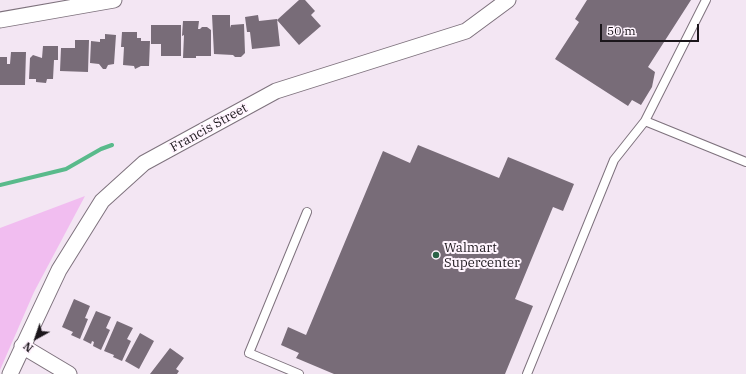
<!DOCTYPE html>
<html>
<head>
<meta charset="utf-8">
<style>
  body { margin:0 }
  #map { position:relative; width:746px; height:374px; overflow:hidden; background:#f3e6f3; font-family:"IBM Plex Serif",serif }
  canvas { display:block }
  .north { position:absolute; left:16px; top:318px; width:40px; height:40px; -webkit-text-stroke:3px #fff4fe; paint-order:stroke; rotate:220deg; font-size:11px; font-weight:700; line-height:16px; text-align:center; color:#1b161b }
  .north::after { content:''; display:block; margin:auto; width:14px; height:18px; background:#1b161b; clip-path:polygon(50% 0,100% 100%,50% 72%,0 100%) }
  .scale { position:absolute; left:600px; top:24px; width:99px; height:18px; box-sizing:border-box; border:2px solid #1b161b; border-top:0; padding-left:5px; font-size:12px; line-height:14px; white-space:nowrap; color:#1b161b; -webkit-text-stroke:3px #fff4fe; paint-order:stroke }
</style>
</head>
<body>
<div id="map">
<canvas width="746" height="374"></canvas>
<div class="north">N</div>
<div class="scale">50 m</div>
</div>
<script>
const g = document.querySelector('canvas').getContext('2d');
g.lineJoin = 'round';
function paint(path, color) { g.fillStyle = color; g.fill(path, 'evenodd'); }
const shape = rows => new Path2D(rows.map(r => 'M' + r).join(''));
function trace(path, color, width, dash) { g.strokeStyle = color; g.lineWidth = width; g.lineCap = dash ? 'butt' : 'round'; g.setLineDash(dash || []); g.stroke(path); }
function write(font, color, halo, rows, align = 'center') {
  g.font = font + ' "IBM Plex Serif",serif'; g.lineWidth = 4; g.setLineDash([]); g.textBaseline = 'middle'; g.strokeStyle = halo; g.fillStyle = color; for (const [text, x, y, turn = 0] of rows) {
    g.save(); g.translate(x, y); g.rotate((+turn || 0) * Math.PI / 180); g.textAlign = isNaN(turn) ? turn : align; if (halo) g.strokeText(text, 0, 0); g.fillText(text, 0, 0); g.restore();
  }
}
paint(shape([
  [85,196,34,292,0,370,0,228]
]), '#f1bdf0');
trace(shape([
  [0,185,66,169,101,149,112,145]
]), '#59ba8b', 4);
paint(shape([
  [299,0,305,0,315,11,311,15,321,26,299,45,277,20],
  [587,0,691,0,648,67,655,72,652,87,641,105,632,100,628,106,555,59,579,22,575,19],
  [212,15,230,15,230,28,231,25,244,24,245,53,241,57,235,57,233,55,214,54],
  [258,15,259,21,277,19,280,46,252,49,250,32,247,32,245,17],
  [183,21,199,21,198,29,200,29,202,27,207,27,211,30,211,56,196,56,196,58,183,58,184,35,182,36],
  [151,25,181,25,181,56,161,56,161,44,151,44],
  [122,32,137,32,137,38,141,38,141,41,150,41,149,66,141,66,135,69,134,66,123,65,124,47,121,47],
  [105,34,116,35,114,64,108,65,106,69,103,69,99,64,90,63,91,41,100,42,100,39,105,39],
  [75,40,89,40,88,72,60,71,61,48,75,48],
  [43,46,58,46,58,60,54,60,53,79,47,79,46,83,36,82,36,79,29,79,30,58,33,55,42,58],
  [11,52,26,52,25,85,0,85,0,57,7,57,7,64,10,64],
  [418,145,499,178,508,157,574,184,563,211,553,207,515,299,533,306,505,374,334,374,296,358,299,353,281,345,288,327,306,335,383,151,410,163],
  [74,299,90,306,85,318,88,319,80,339,71,335,73,332,62,327],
  [96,311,111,317,106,328,110,330,101,350,93,346,94,342,92,341,91,344,83,340],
  [117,321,133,328,127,339,131,341,122,361,113,357,114,355,104,351],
  [140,333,154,341,139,369,125,361],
  [170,348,184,358,176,369,179,371,177,374,150,374]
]), '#786c78');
const lane = shape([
  [645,121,746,162],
  [299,374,249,353,307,212],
  [527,374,614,160,645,121,706,0]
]);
const street = shape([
  [0,20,114,0],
  [22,346,69,374],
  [10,374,59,270,102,201,144,163,276,91,466,31,508,0]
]);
trace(lane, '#7e727d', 10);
trace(street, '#7e727d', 17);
trace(lane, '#fff', 8);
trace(street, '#fff', 15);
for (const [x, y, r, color] of [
  [436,255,4,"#2c6248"]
]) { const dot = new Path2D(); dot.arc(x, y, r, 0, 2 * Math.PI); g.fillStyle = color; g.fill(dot); trace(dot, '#fff4fe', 1.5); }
write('13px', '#1b161b', '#fff4fe', [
  ["Francis Street",209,128,-29]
]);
write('13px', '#1b161b', '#fff4fe', [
  ["Walmart",444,248],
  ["Supercenter",444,263]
], 'left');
</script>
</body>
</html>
